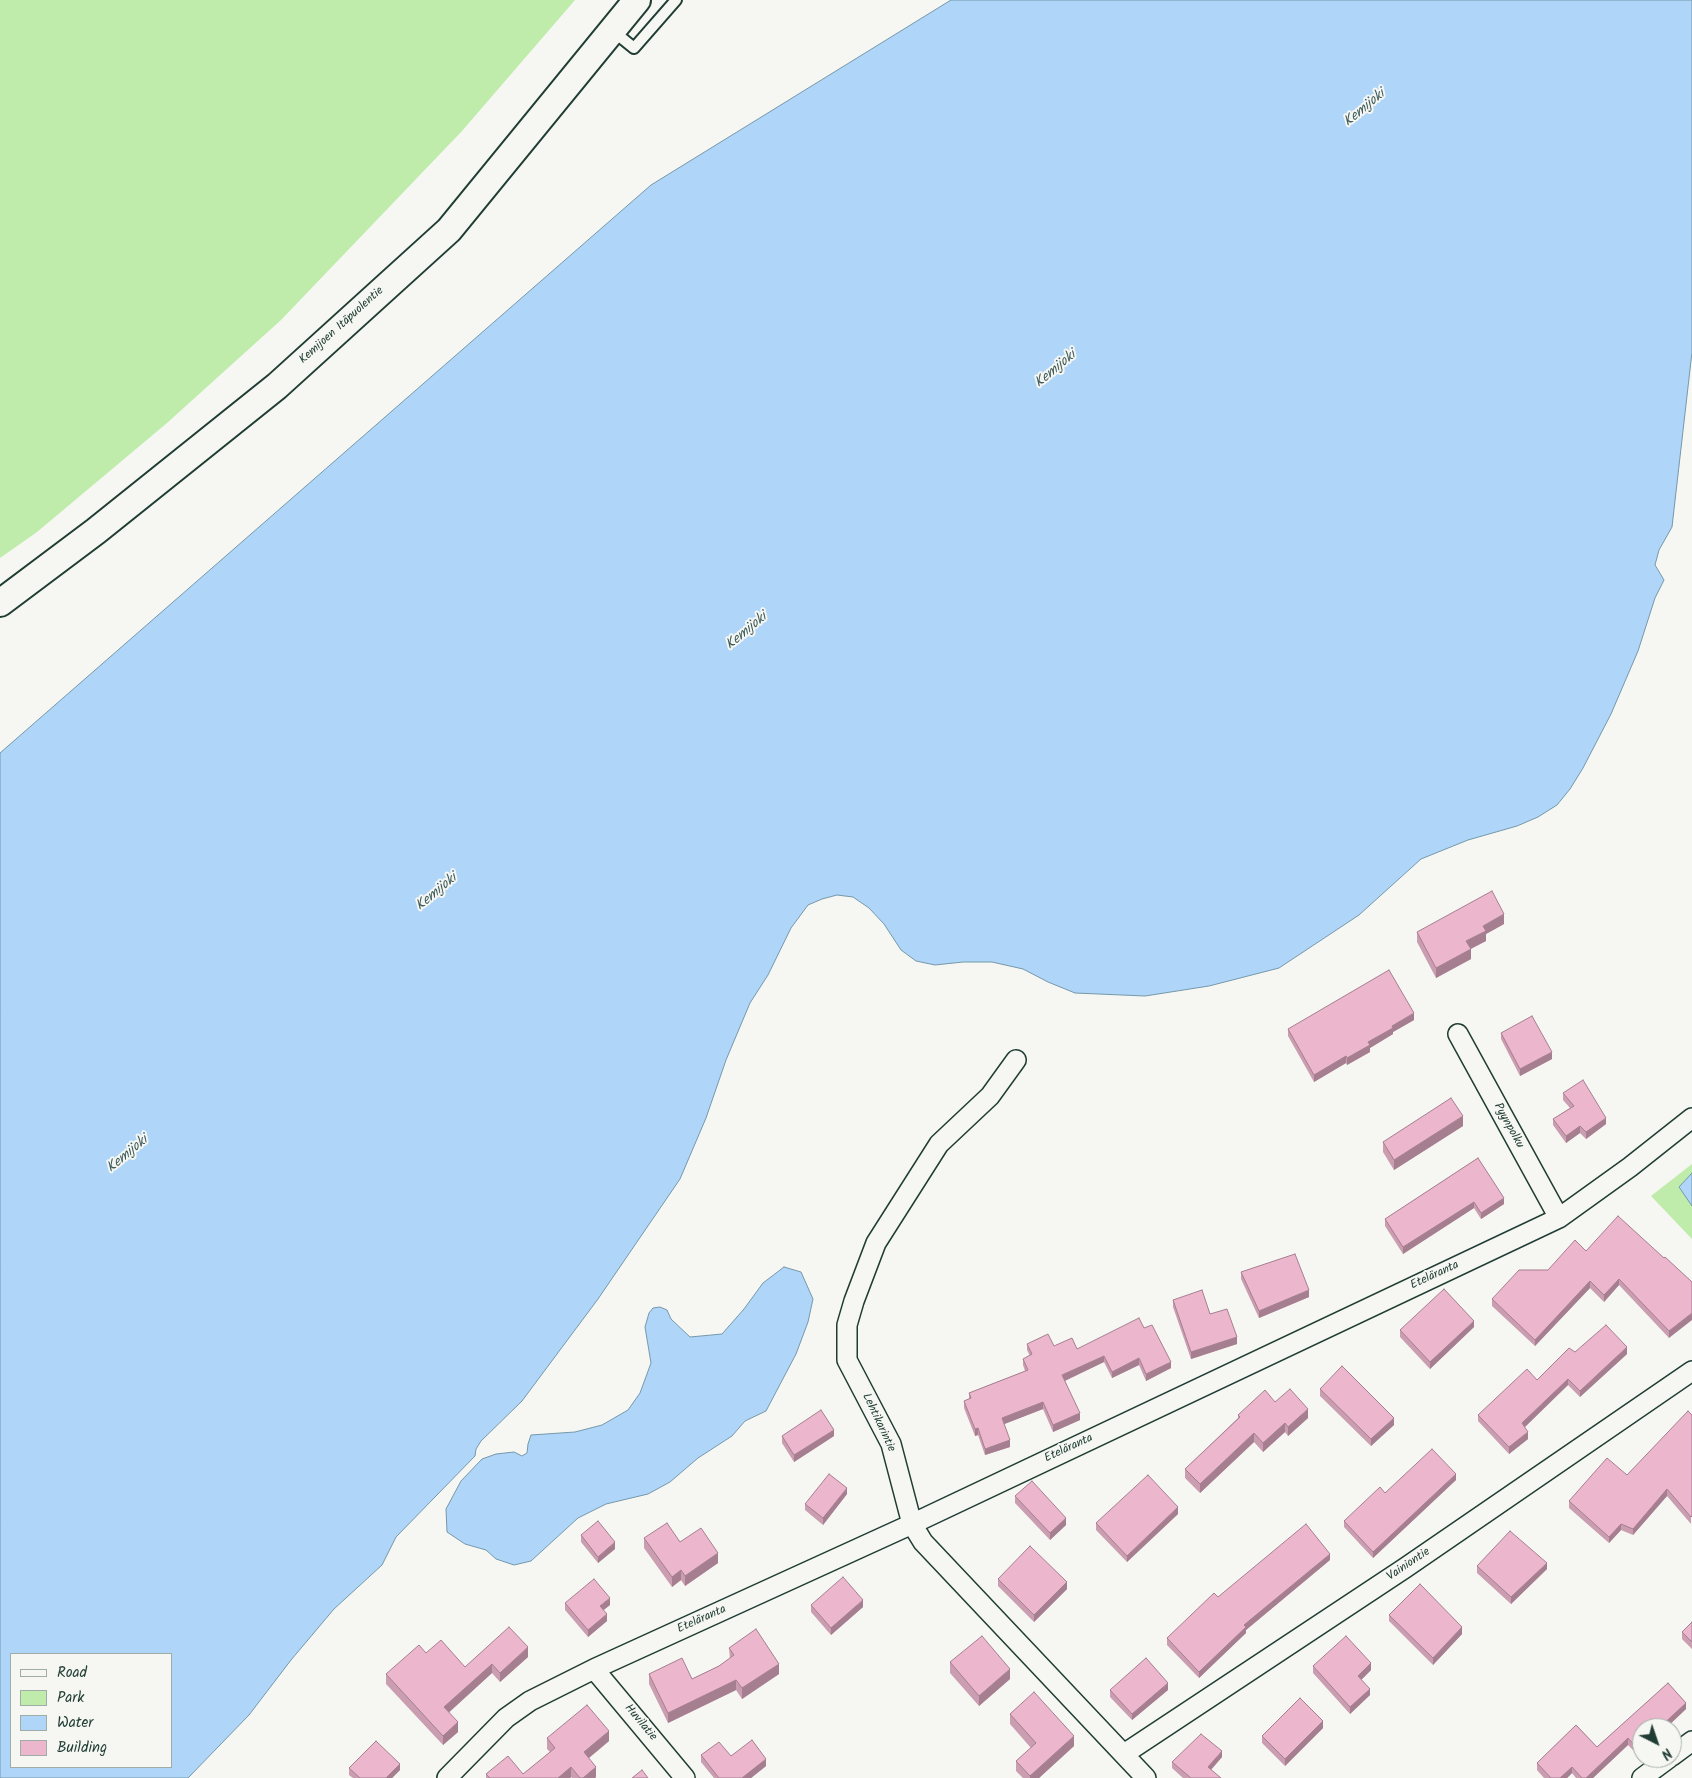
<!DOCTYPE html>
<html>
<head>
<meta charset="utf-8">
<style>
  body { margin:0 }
  #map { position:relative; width:1692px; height:1778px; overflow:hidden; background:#f6f6f2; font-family:Kalam,sans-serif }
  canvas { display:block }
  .legend { position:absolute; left:10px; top:1653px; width:162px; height:115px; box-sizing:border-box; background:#f6f6f2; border:1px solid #a0aca6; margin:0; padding:6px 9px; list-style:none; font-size:15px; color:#1f3d34 }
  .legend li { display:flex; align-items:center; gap:10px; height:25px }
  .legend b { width:25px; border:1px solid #a0aca6 }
  .north { position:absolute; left:1632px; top:1718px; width:50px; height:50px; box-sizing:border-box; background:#f6f6f2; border:1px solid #a0aca6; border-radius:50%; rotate:139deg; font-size:14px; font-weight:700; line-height:20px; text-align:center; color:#1f3d34 }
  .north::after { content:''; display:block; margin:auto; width:18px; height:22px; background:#1f3d34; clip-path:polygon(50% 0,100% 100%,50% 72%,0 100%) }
</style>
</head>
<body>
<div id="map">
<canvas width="1692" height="1778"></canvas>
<ul class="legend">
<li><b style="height:6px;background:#f6f6f2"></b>Road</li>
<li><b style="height:14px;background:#bfecaa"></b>Park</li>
<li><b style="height:14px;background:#afd5f8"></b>Water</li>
<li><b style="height:14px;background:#ecb6cd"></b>Building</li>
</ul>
<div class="north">N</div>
</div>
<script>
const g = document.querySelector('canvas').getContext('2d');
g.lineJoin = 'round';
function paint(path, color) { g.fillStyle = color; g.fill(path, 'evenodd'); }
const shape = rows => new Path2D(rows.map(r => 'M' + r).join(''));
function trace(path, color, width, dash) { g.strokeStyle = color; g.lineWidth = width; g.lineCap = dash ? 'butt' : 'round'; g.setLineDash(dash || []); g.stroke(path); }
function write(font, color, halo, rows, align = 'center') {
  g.font = font + ' Kalam,sans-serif'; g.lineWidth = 4; g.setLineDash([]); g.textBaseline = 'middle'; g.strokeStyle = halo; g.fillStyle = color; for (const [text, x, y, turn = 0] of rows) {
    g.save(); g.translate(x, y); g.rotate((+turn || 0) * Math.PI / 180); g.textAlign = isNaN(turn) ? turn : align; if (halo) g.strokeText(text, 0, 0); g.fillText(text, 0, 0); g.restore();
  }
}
paint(shape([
  [0,0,575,0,462,131,281,320,167,423,37,532,0,558],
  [1692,1164,1692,1239,1651,1196]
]), '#bfecaa');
const water = shape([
  [951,0,1692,0,1692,352,1672,527,1659,550,1655,565,1664,580,1655,598,1638,651,1611,714,1583,768,1570,789,1557,805,1538,817,1517,826,1468,840,1421,859,1359,915,1279,968,1209,986,1145,996,1075,993,1048,982,1023,969,992,962,963,962,935,965,916,961,901,950,884,924,869,908,853,897,837,895,822,899,808,905,791,928,768,975,750,1003,726,1060,706,1118,680,1179,598,1299,522,1401,481,1441,476,1449,475,1456,396,1537,382,1565,334,1609,291,1660,249,1715,188,1778,0,1778,0,753,651,185,951,0],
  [11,1654,171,1654,171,1767,11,1767,11,1654],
  [1692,1173,1692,1206,1679,1187,1692,1173],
  [784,1267,801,1272,813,1299,808,1322,796,1354,766,1411,745,1421,732,1436,698,1458,670,1482,648,1494,606,1504,578,1518,531,1561,514,1565,496,1559,486,1550,465,1544,447,1532,446,1509,461,1481,482,1459,496,1454,514,1452,522,1456,527,1453,528,1444,531,1435,575,1432,602,1425,628,1410,640,1393,651,1363,645,1327,649,1313,653,1308,660,1307,667,1310,671,1319,690,1337,722,1334,744,1309,763,1283,784,1267]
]);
paint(water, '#afd5f8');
trace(water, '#7598aa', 1);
const service = shape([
  [613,31,634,48,676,0]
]);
const minor = shape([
  [1458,1034,1559,1218],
  [1016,1060,990,1096,939,1144,876,1243,854,1301,847,1325,847,1360,891,1444,912,1524,923,1542,1146,1778],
  [594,1669,685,1778],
  [1124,1754,1405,1568,1692,1371],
  [1672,1756,1692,1741],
  [447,1778,506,1718,530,1701,594,1669,912,1524,1559,1218,1630,1167,1692,1118],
  [1642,1778,1669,1758]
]);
const secondary = shape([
  [0,603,96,531,277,386,449,230,637,0]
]);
trace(service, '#1f3d34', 14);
trace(minor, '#1f3d34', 22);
trace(secondary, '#1f3d34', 30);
trace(service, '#f6f6f2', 10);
trace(minor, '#f6f6f2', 19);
trace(secondary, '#f6f6f2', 26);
paint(shape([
  [1504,924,1486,934,1486,941,1471,949,1471,959,1436,978,1417,942,1417,932],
  [1414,1020,1393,1032,1393,1034,1370,1048,1370,1052,1347,1065,1346,1063,1314,1082,1288,1036,1288,1029],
  [1501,1033,1552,1059,1520,1076,1501,1039],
  [1563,1093,1606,1124,1586,1139,1580,1133,1566,1143,1553,1125,1553,1119,1570,1108,1563,1100],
  [1463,1126,1394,1170,1383,1152,1383,1142],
  [1478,1158,1504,1204,1481,1219,1474,1208,1403,1254,1385,1226,1385,1219],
  [1586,1251,1664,1258,1692,1282,1669,1338,1619,1285,1604,1302,1590,1288,1535,1346,1492,1306,1492,1299,1548,1270],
  [1241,1272,1309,1297,1259,1318,1241,1279],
  [1173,1300,1210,1314,1237,1344,1191,1359,1173,1307],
  [1474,1327,1430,1369,1400,1337,1400,1330],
  [1144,1328,1171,1368,1146,1381,1139,1365,1112,1378,1104,1362,1065,1381,1080,1420,1053,1432,1043,1409,1004,1424,1010,1447,985,1455,978,1435,975,1436,964,1408,964,1401,969,1399,969,1393,1025,1371,1023,1365,1023,1359,1030,1356,1027,1350,1027,1344,1077,1349],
  [1575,1352,1627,1354,1580,1397,1568,1385,1524,1427,1528,1439,1509,1454,1478,1421,1478,1415,1537,1380],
  [1320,1389,1394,1425,1371,1446,1320,1396],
  [1275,1402,1308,1418,1288,1436,1285,1432,1263,1452,1254,1442,1200,1493,1185,1478,1185,1469,1238,1418,1238,1415],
  [1692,1415,1691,1524,1667,1496,1633,1535,1621,1530,1609,1543,1569,1508,1569,1501,1627,1475],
  [782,1436,834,1436,794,1462,782,1443],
  [1456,1480,1373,1558,1344,1527,1344,1521,1385,1493],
  [847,1494,823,1525,805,1510,805,1504],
  [1015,1496,1066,1525,1050,1540,1015,1503],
  [1178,1514,1127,1562,1096,1530,1096,1523],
  [581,1535,615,1549,598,1563,581,1542],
  [644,1538,680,1542,718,1563,685,1586,681,1580,672,1587,644,1548],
  [1330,1560,1246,1630,1246,1633,1199,1678,1167,1645,1167,1638,1218,1597],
  [1477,1566,1547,1569,1511,1604,1477,1573],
  [998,1579,1067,1589,1034,1622,998,1586],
  [565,1603,610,1605,603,1610,607,1621,588,1637,565,1610],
  [811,1605,863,1607,831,1635,811,1612],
  [1389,1615,1462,1634,1433,1665,1389,1621],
  [1692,1622,1692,1649,1682,1639,1682,1632],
  [729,1648,779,1674,742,1699,736,1690,668,1723,649,1684,649,1674,692,1679,719,1666,730,1659],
  [426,1653,465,1667,528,1657,500,1682,492,1673,449,1712,458,1732,443,1745,386,1684,386,1674],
  [950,1662,1010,1679,979,1706,950,1673],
  [1313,1666,1371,1670,1361,1680,1370,1695,1350,1714,1313,1673],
  [1668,1683,1686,1703,1686,1709,1666,1728,1642,1728,1642,1750,1637,1754,1628,1745,1593,1778,1576,1778,1572,1773,1567,1778,1544,1778,1537,1770,1537,1763,1576,1725,1597,1747],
  [1110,1690,1168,1690,1132,1720,1110,1697],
  [1010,1714,1074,1746,1039,1778,1023,1778,1016,1771,1016,1761,1031,1748,1010,1724],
  [1323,1728,1285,1766,1262,1743,1262,1736],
  [547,1738,609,1741,589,1758,596,1777,595,1778,572,1778,571,1777,570,1778,486,1778,486,1774,523,1774,550,1752,547,1749],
  [701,1755,731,1756,766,1766,751,1778,714,1778,701,1762],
  [1222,1757,1211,1770,1221,1778,1183,1778,1172,1768,1172,1762],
  [349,1768,400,1770,392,1778,353,1778,349,1775]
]), '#cb9db0');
paint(shape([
  [1504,914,1504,924,1486,934,1486,941,1466,951,1466,941,1483,926],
  [1471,949,1471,959,1436,978,1436,968],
  [1414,1013,1414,1020,1393,1032,1393,1034,1370,1048,1370,1052,1347,1065,1347,1058,1368,1042,1392,1026],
  [1552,1052,1552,1059,1520,1076,1520,1069],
  [1346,1056,1346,1063,1314,1082,1314,1075],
  [1463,1116,1463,1126,1394,1170,1394,1160],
  [1606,1118,1606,1124,1586,1139,1586,1132],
  [1580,1126,1580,1133,1566,1143,1566,1136],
  [1504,1198,1504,1204,1481,1219,1481,1213],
  [1474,1202,1474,1208,1403,1254,1403,1247],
  [1619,1279,1619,1285,1604,1302,1604,1295],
  [1590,1281,1590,1288,1535,1346,1535,1340],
  [1309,1290,1309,1297,1259,1318,1259,1311],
  [1692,1313,1692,1320,1669,1338,1669,1331],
  [1474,1321,1474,1327,1430,1369,1430,1362],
  [1237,1337,1237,1344,1191,1359,1191,1352],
  [1627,1347,1627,1354,1580,1397,1580,1391],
  [1104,1356,1104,1362,1062,1382,1062,1375],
  [1139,1358,1139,1365,1112,1378,1112,1372],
  [1171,1362,1171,1368,1146,1381,1146,1374],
  [1568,1379,1568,1385,1522,1430,1522,1423],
  [1043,1402,1043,1409,1002,1425,1002,1418],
  [1308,1409,1308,1418,1288,1436,1288,1427],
  [1080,1413,1080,1420,1053,1432,1053,1425],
  [1394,1418,1394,1425,1371,1446,1371,1439],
  [1285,1423,1285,1432,1263,1452,1263,1443],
  [978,1428,978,1435,975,1436,975,1429],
  [834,1430,834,1436,794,1462,794,1455],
  [1528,1432,1528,1439,1509,1454,1509,1447],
  [1254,1433,1254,1442,1200,1493,1200,1484],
  [1010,1440,1010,1447,985,1455,985,1449],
  [1456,1474,1456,1480,1373,1558,1373,1552],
  [847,1488,847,1494,823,1525,823,1518],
  [1667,1489,1667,1496,1633,1535,1633,1529],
  [1178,1507,1178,1514,1127,1562,1127,1556],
  [1066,1518,1066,1525,1050,1540,1050,1533],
  [1621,1524,1621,1530,1609,1543,1609,1537],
  [615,1542,615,1549,598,1563,598,1557],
  [718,1553,718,1563,685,1586,685,1576],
  [1330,1554,1330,1560,1246,1630,1246,1633,1199,1678,1199,1672,1244,1625],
  [1547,1563,1547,1569,1511,1604,1511,1597],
  [681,1570,681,1580,672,1587,672,1577],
  [1067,1582,1067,1589,1034,1622,1034,1615],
  [610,1598,610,1605,600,1613,600,1606],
  [863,1600,863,1607,831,1635,831,1628],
  [607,1614,607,1621,588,1637,588,1630],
  [1462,1627,1462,1634,1433,1665,1433,1658],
  [528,1647,528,1657,500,1682,500,1673],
  [1371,1663,1371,1670,1358,1683,1358,1676],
  [492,1664,492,1673,444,1717,444,1707],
  [779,1664,779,1674,742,1699,742,1688],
  [1010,1669,1010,1679,979,1706,979,1696],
  [736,1680,736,1690,668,1723,668,1713],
  [1168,1683,1168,1690,1132,1720,1132,1714],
  [1370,1689,1370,1695,1350,1714,1350,1707],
  [1686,1703,1686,1709,1666,1728,1659,1728],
  [1323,1721,1323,1728,1285,1766,1285,1759],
  [458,1722,458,1732,443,1745,443,1736],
  [609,1731,609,1741,584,1762,584,1752],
  [1074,1736,1074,1746,1039,1778,1030,1778,1030,1776],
  [1628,1738,1628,1745,1593,1778,1586,1778],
  [1642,1743,1642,1750,1637,1754,1637,1748],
  [1222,1751,1222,1757,1208,1773,1208,1767],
  [766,1759,766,1766,751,1778,742,1778],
  [400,1764,400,1770,392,1778,386,1778],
  [571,1767,571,1777,570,1778,558,1778],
  [596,1767,596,1777,595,1778,583,1778],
  [1572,1767,1572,1773,1567,1778,1560,1778]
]), '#a57f90');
const building = shape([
  [1492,891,1504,914,1483,926,1486,931,1466,941,1471,949,1436,968,1417,932,1492,891],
  [1389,970,1414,1013,1392,1026,1393,1028,1368,1042,1370,1045,1347,1058,1346,1056,1314,1075,1288,1029,1389,970],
  [1532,1016,1552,1052,1520,1069,1501,1033,1532,1016],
  [1583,1080,1606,1118,1586,1132,1580,1126,1566,1136,1553,1119,1574,1106,1563,1093,1583,1080],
  [1451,1098,1463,1116,1394,1160,1383,1142,1451,1098],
  [1478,1158,1504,1198,1481,1213,1474,1202,1403,1247,1385,1219,1478,1158],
  [1618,1216,1664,1258,1665,1257,1692,1282,1692,1313,1669,1331,1619,1279,1604,1295,1590,1281,1535,1340,1492,1299,1519,1270,1548,1270,1575,1240,1586,1251,1618,1216],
  [1295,1254,1309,1290,1259,1311,1241,1272,1295,1254],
  [1444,1289,1474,1321,1430,1362,1400,1330,1444,1289],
  [1202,1290,1210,1314,1227,1309,1237,1337,1191,1352,1173,1300,1202,1290],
  [1139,1318,1144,1328,1152,1325,1171,1362,1146,1374,1139,1358,1112,1372,1104,1356,1062,1375,1080,1413,1053,1425,1043,1402,1002,1418,1010,1440,985,1449,978,1428,975,1429,964,1401,971,1398,969,1393,1028,1370,1023,1359,1032,1354,1027,1344,1048,1334,1054,1346,1072,1338,1077,1349,1139,1318],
  [1606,1325,1627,1347,1580,1391,1568,1379,1522,1423,1528,1432,1509,1447,1478,1415,1527,1369,1537,1380,1569,1348,1575,1352,1606,1325],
  [1342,1366,1394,1418,1371,1439,1320,1389,1342,1366],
  [1290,1389,1308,1409,1288,1427,1285,1423,1263,1443,1254,1433,1200,1484,1185,1469,1240,1417,1238,1415,1265,1390,1275,1402,1290,1389],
  [821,1410,834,1430,794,1455,782,1436,821,1410],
  [1688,1411,1692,1415,1692,1516,1691,1517,1667,1489,1633,1529,1621,1524,1609,1537,1569,1501,1607,1458,1627,1475,1688,1411],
  [1432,1449,1456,1474,1373,1552,1344,1521,1380,1487,1385,1493,1432,1449],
  [829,1474,847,1488,823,1518,805,1504,829,1474],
  [1148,1475,1178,1507,1127,1556,1096,1523,1148,1475],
  [1032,1481,1066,1518,1050,1533,1015,1496,1032,1481],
  [598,1521,615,1542,598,1557,581,1535,598,1521],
  [667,1523,680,1542,701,1528,718,1553,685,1576,681,1570,672,1577,644,1538,667,1523],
  [1306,1524,1330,1554,1244,1625,1246,1627,1199,1672,1167,1638,1214,1593,1218,1597,1306,1524],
  [1510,1531,1547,1563,1511,1597,1477,1566,1510,1531],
  [1030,1546,1067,1582,1034,1615,998,1579,1030,1546],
  [843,1577,863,1600,831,1628,811,1605,843,1577],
  [594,1579,610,1598,600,1606,607,1614,588,1630,565,1603,594,1579],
  [1420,1584,1462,1627,1433,1658,1389,1615,1420,1584],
  [1692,1622,1692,1642,1682,1632,1692,1622],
  [509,1627,528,1647,500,1673,492,1664,444,1707,458,1722,443,1736,386,1674,419,1645,426,1653,441,1640,465,1667,509,1627],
  [756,1629,779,1664,742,1688,736,1680,668,1713,649,1674,682,1658,692,1679,719,1666,734,1655,729,1648,756,1629],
  [982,1636,1010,1669,979,1696,950,1662,982,1636],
  [1346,1636,1371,1663,1358,1676,1370,1689,1350,1707,1313,1666,1346,1636],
  [1146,1658,1168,1683,1132,1714,1110,1690,1146,1658],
  [1668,1683,1686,1703,1659,1728,1642,1728,1642,1743,1637,1748,1628,1738,1586,1778,1582,1778,1572,1767,1560,1778,1551,1778,1537,1763,1576,1725,1597,1747,1668,1683],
  [1034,1692,1074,1736,1030,1776,1016,1761,1036,1743,1010,1714,1034,1692],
  [1300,1698,1323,1721,1285,1759,1262,1736,1300,1698],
  [587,1705,609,1731,584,1752,596,1767,583,1778,580,1778,571,1767,558,1778,490,1778,486,1774,508,1756,523,1774,555,1748,547,1738,587,1705],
  [1201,1734,1222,1751,1208,1767,1221,1778,1191,1778,1172,1762,1201,1734],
  [752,1740,766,1759,742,1778,719,1778,701,1755,719,1742,731,1756,752,1740],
  [376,1741,400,1764,386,1778,360,1778,349,1768,376,1741],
  [642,1770,648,1778,632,1778,642,1770]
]);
paint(building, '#ecb6cd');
trace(building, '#a57f90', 1);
write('12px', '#1f3d34', '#f6f6f2', [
  ["Kemijoen Itäpuolentie",342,326,-42],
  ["Pyynpolku",1508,1126,61],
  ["Eteläranta",1435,1276,-25],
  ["Lehtikarintie",878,1423,65],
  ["Eteläranta",1069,1449,-25],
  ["Vainiontie",1409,1565,-34],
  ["Eteläranta",702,1620,-24],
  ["Huvilatie",640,1723,50]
]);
write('italic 14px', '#3c5b5b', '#f6f6f2', [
  ["Kemijoki",1365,109,-40],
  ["Kemijoki",1056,370,-40],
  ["Kemijoki",747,632,-40],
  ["Kemijoki",437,893,-40],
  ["Kemijoki",128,1155,-40]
]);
</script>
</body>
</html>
